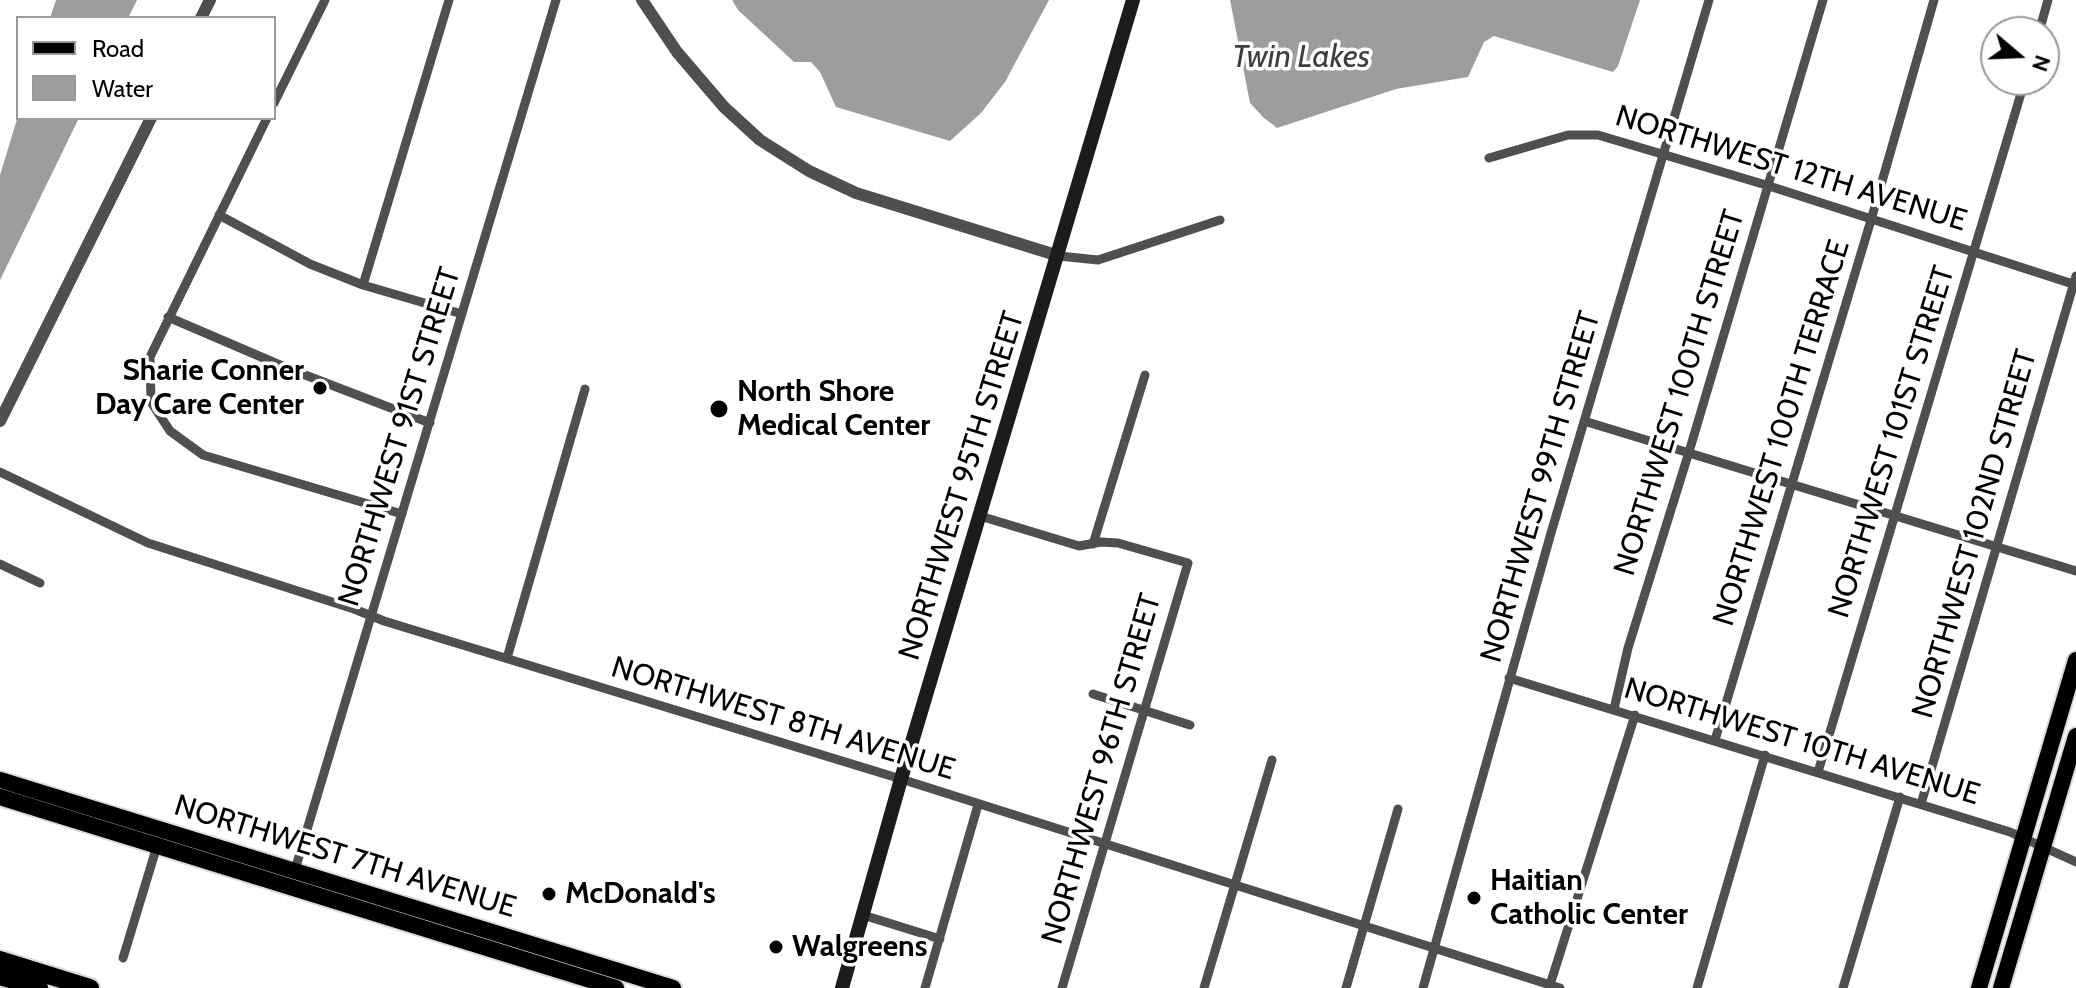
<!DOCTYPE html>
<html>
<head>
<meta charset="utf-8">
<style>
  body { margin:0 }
  #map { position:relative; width:2076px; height:988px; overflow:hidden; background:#fff; font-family:Cabin,sans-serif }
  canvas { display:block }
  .legend { position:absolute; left:16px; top:16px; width:260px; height:104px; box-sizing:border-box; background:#fff; border:2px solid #999; margin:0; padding:10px 14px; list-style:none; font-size:24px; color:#000 }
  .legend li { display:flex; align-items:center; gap:16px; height:40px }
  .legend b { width:40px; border:2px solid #999 }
  .north { position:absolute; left:1980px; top:16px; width:80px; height:80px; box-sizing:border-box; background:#fff; border:2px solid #999; border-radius:50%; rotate:109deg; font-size:22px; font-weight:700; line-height:32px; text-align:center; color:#000 }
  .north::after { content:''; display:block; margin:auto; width:28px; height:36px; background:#000; clip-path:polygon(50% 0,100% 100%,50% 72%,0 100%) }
</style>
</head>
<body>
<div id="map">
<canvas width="2076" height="988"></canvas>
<ul class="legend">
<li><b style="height:10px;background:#000"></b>Road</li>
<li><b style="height:22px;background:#9d9d9d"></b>Water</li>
</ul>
<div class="north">N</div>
</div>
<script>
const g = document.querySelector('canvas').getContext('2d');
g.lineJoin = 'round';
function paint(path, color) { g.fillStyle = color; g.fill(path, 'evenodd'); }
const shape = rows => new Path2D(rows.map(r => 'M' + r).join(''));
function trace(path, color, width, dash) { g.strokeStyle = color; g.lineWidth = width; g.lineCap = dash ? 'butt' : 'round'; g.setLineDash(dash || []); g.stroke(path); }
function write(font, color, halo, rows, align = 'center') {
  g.font = font + ' Cabin,sans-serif'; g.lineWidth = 7; g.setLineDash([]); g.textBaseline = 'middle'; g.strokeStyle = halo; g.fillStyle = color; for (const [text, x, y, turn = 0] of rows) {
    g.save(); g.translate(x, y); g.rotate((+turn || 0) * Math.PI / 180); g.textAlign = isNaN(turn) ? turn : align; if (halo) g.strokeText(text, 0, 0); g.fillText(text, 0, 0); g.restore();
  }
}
paint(shape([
  [56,0,137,0,128,18,50,18],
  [732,0,1049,0,1005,82,981,113,950,141,836,107,820,72,811,62,794,62,738,10],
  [1230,0,1640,0,1618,66,1613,72,1494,36,1484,42,1468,77,1396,89,1277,128,1263,117,1250,103],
  [18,116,79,118,0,280,0,175]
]), '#9d9d9d');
const primary = shape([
  [0,780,673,988],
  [0,797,616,988],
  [1979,988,2076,660],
  [2001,988,2076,736]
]);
const motorway = shape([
  [0,960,90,988],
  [0,976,39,988]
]);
trace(primary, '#dbdbdb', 20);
trace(motorway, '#dbdbdb', 22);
trace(shape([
  [2039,32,2048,0],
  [274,103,325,0],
  [267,118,150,357,151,402,170,431,203,455,402,514],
  [1489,158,1568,135,1598,135,1766,185,2076,285],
  [219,215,310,264,363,285,462,314],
  [1059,256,1098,260,1220,220],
  [363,285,449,0],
  [168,317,287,368,430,423],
  [1584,421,2076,571],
  [0,472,148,543,354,609,384,621,901,779,1560,988],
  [980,516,1079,546,1101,542,1118,543,1188,563,1062,988],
  [1093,544,1145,375],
  [0,564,40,583],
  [507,658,585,389],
  [1509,678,2010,832,2076,862],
  [1093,694,1190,725],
  [1614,709,1628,648,1689,452,1823,0],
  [1715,740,1871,220,1934,0],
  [1818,772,2025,80],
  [1921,804,2076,276],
  [294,873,556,0],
  [863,915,940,939],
  [123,958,157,846],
  [925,988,978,805],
  [1204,988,1272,760],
  [1346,988,1398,809],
  [1423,988,1551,533,1709,0],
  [1549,988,1635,715],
  [1697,988,1765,755],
  [1843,988,1900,797]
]), '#4f4f4f', 9);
trace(shape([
  [642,0,677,52,724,107,760,140,809,171,856,193,1059,256],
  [201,18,210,0],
  [0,421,151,118]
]), '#4f4f4f', 12);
trace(shape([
  [842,988,901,779,1133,0]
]), '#1c1c1c', 14);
trace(primary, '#000', 16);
trace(motorway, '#000', 18);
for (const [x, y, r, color] of [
  [320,388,8,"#000"],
  [719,409,10,"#000"],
  [549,894,8,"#000"],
  [1474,898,8,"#000"],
  [776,947,8,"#000"]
]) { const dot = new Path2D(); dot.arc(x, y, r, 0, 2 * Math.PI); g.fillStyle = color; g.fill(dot); trace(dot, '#fff', 3); }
write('30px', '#000', '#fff', [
  ["NORTHWEST 12TH AVENUE",1791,169,17],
  ["NORTHWEST 100TH STREET",1680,393,-73],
  ["NORTHWEST 100TH TERRACE",1782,433,-73],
  ["NORTHWEST 91ST STREET",400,437,-73],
  ["NORTHWEST 101ST STREET",1892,442,-73],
  ["NORTHWEST 95TH STREET",962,486,-73],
  ["NORTHWEST 99TH STREET",1541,487,-74],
  ["NORTHWEST 102ND STREET",1975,534,-74],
  ["NORTHWEST 8TH AVENUE",783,719,17],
  ["NORTHWEST 10TH AVENUE",1802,742,17],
  ["NORTHWEST 96TH STREET",1102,769,-74],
  ["NORTHWEST 7TH AVENUE",345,857,17]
]);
write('bold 30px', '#000', '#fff', [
  ["Sharie Conner",304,371,"right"],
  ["Day Care Center",304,405,"right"],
  ["North Shore",737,392],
  ["Medical Center",737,426],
  ["Haitian",1490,881],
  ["Catholic Center",1490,915],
  ["McDonald's",565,894],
  ["Walgreens",792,947]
], 'left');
write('italic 32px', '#3e3e3e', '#fff', [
  ["Twin Lakes",1301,58]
]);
</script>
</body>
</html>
